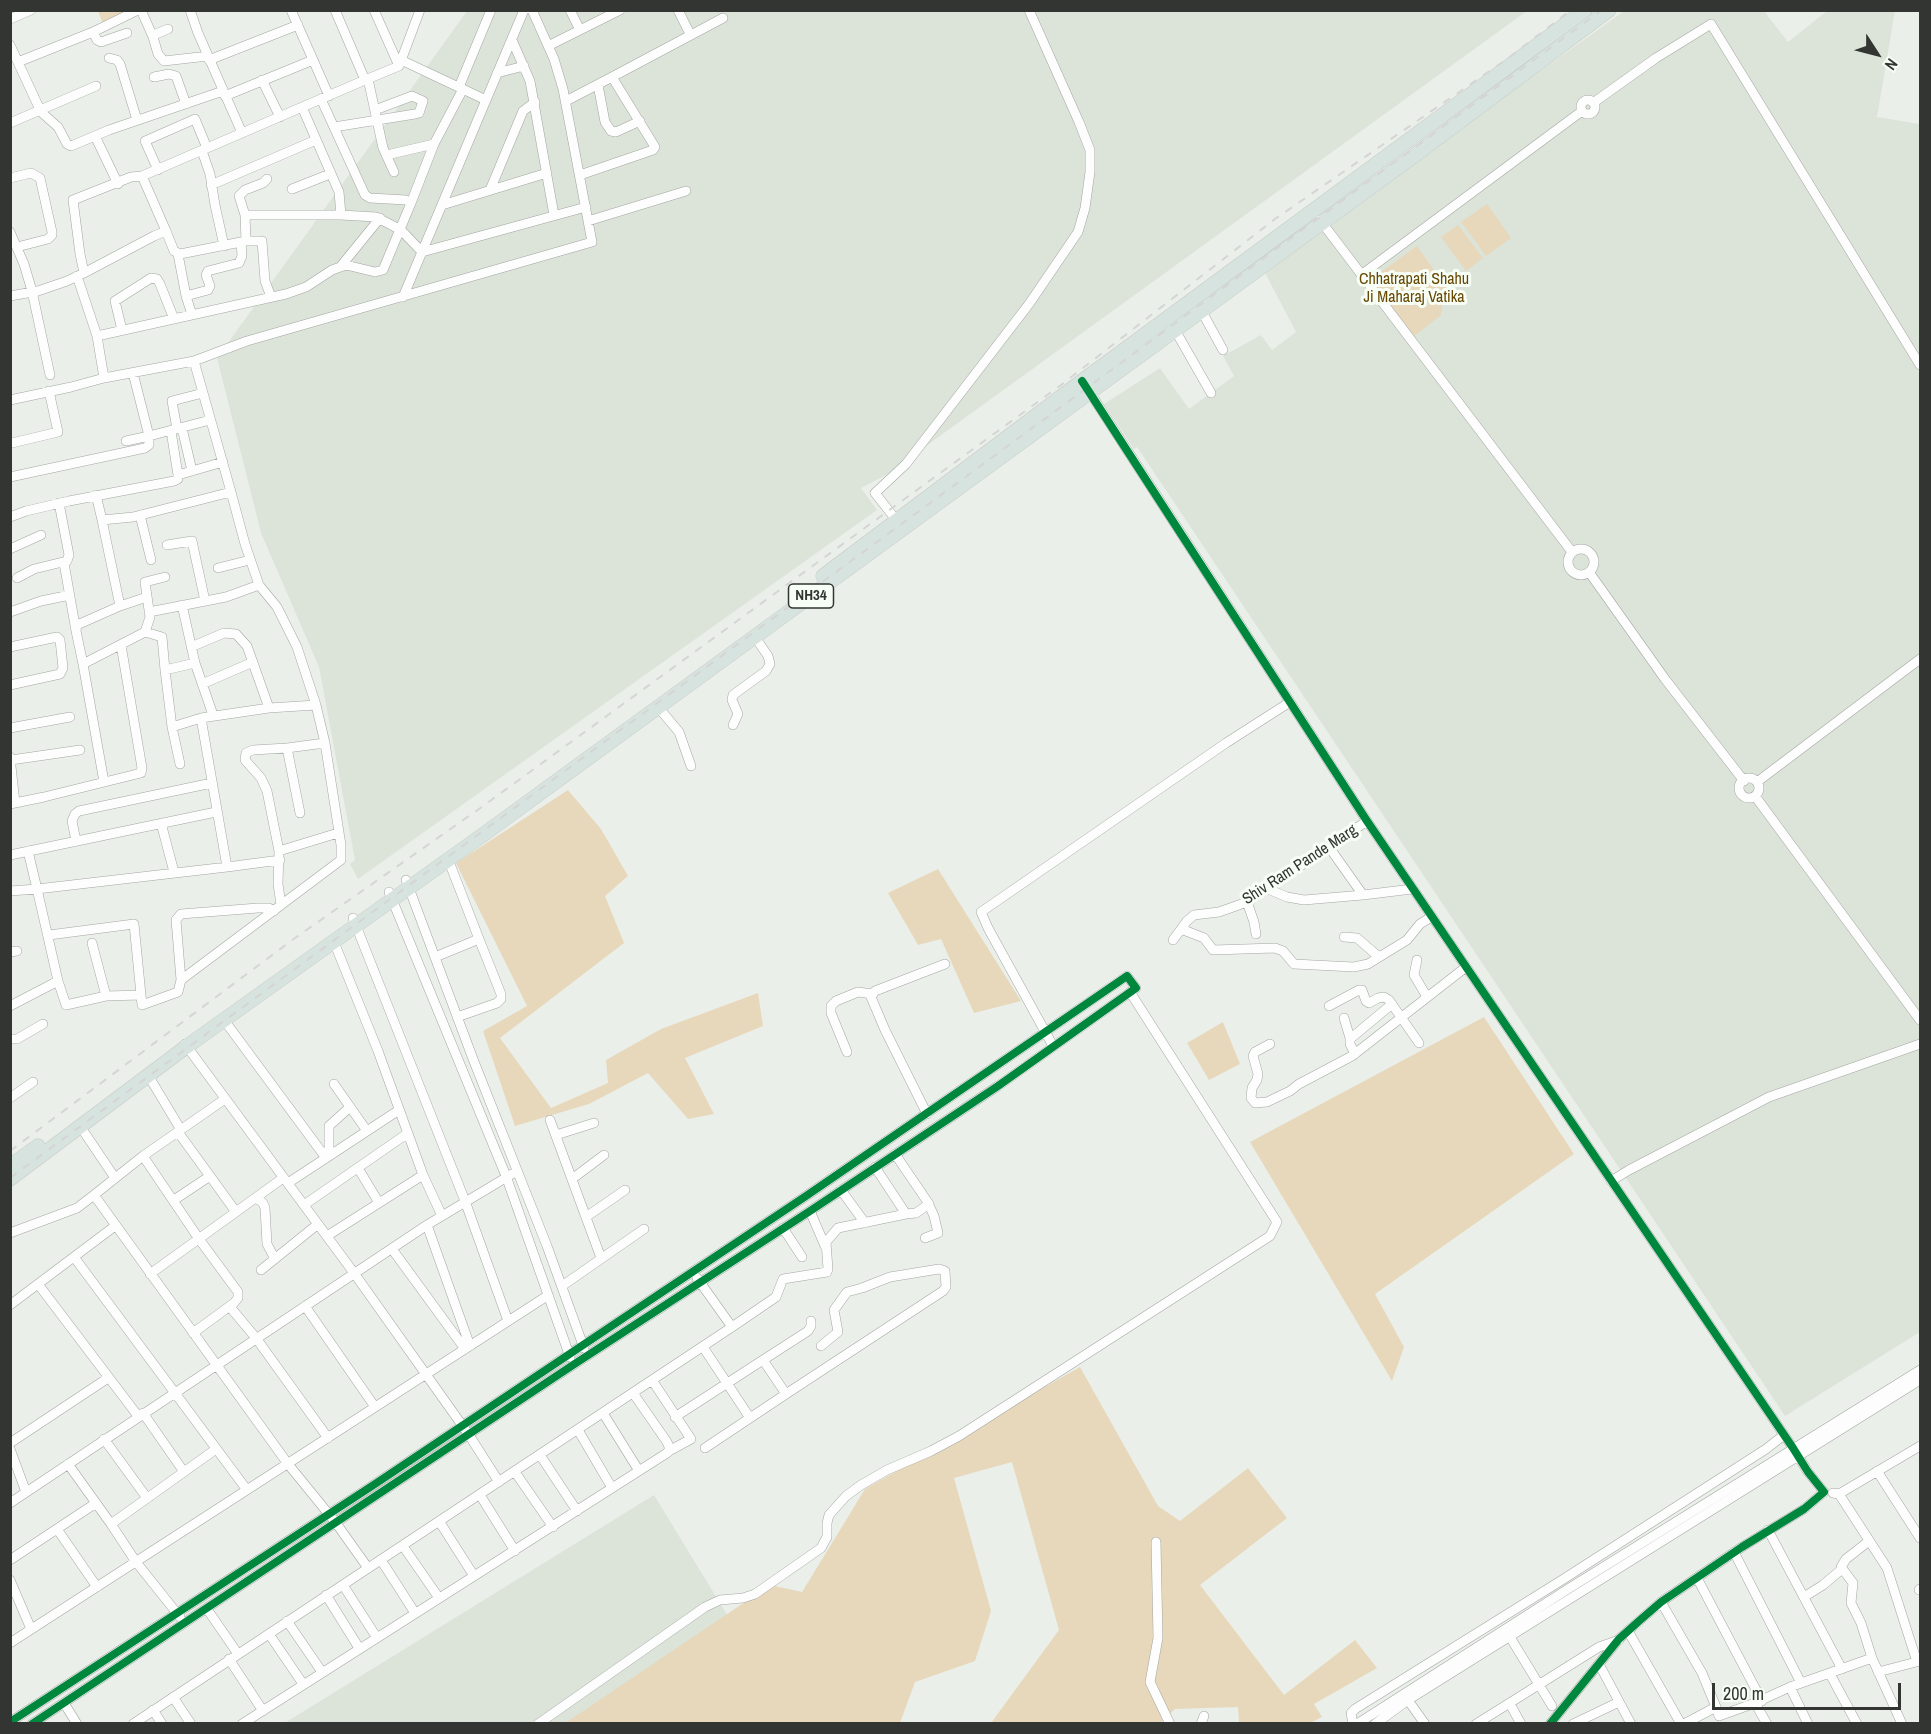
<!DOCTYPE html>
<html>
<head>
<meta charset="utf-8">
<style>
  body { margin:0 }
  #map { position:relative; width:1931px; height:1734px; overflow:hidden; background:#ebefea; font-family:"Archivo Narrow",sans-serif }
  canvas { display:block }
  .frame { position:absolute; inset:0; border:12px solid #323531; pointer-events:none }
  .north { position:absolute; left:1847px; top:24px; width:60px; height:60px; -webkit-text-stroke:4px #f7fef6; paint-order:stroke; rotate:126deg; font-size:16px; font-weight:700; line-height:24px; text-align:center; color:#323531 }
  .north::after { content:''; display:block; margin:auto; width:21px; height:27px; background:#323531; clip-path:polygon(50% 0,100% 100%,50% 72%,0 100%) }
  .scale { position:absolute; left:1712px; top:1683px; width:189px; height:27px; box-sizing:border-box; border:3px solid #323531; border-top:0; padding-left:8px; font-size:18px; line-height:21px; white-space:nowrap; color:#323531; -webkit-text-stroke:4px #f7fef6; paint-order:stroke }
</style>
</head>
<body>
<div id="map">
<canvas width="1931" height="1734"></canvas>
<div class="frame"></div>
<div class="north">N</div>
<div class="scale">200 m</div>
</div>
<script>
const g = document.querySelector('canvas').getContext('2d');
g.lineJoin = 'round';
function paint(path, color) { g.fillStyle = color; g.fill(path, 'evenodd'); }
const shape = rows => new Path2D(rows.map(r => 'M' + r).join(''));
function trace(path, color, width, dash) { g.strokeStyle = color; g.lineWidth = width; g.lineCap = dash ? 'butt' : 'round'; g.setLineDash(dash || []); g.stroke(path); }
function write(font, color, halo, rows, align = 'center') {
  g.font = font + ' "Archivo Narrow",sans-serif'; g.lineWidth = 6; g.setLineDash([]); g.textBaseline = 'middle'; g.strokeStyle = halo; g.fillStyle = color; for (const [text, x, y, turn = 0] of rows) {
    g.save(); g.translate(x, y); g.rotate((+turn || 0) * Math.PI / 180); g.textAlign = isNaN(turn) ? turn : align; if (halo) g.strokeText(text, 0, 0); g.fillText(text, 0, 0); g.restore();
  }
}
paint(shape([
  [467,11,1527,11,886,475,861,488,877,510,358,879,350,864,355,860,319,667,261,533,217,358],
  [1624,11,1764,11,1788,42,1827,11,1895,11,1877,117,1920,124,1920,1332,1785,1416,1137,447,1134,449,1104,404,1160,368,1189,409,1234,376,1223,356,1261,335,1272,350,1296,332,1263,269],
  [654,1495,793,1723,283,1724]
]), '#dce4da');
paint(shape([
  [131,10,103,24,98,11],
  [1487,204,1511,238,1486,256,1461,222],
  [1458,225,1483,258,1466,271,1441,237],
  [1417,246,1448,290,1443,298,1441,315,1414,336,1371,279],
  [568,790,601,829,628,876,605,896,624,943,500,1038,551,1108,608,1083,606,1060,661,1029,758,993,763,1026,685,1058,714,1114,688,1119,648,1073,589,1104,515,1126,483,1031,527,1006,456,863],
  [938,869,1021,1001,974,1013,941,939,918,945,888,893],
  [1484,1017,1574,1154,1375,1294,1404,1347,1392,1381,1250,1142],
  [1223,1022,1240,1064,1209,1080,1187,1043],
  [1080,1367,1158,1506,1180,1521,1248,1468,1287,1518,1200,1585,1284,1695,1355,1640,1377,1668,1314,1704,1322,1717,1310,1723,1239,1723,1238,1707,1175,1709,1160,1723,991,1723,1059,1630,1012,1462,954,1478,991,1611,975,1661,915,1682,900,1723,564,1724,770,1585,802,1592,865,1489]
]), '#e7d8bb');
const minor = shape([
  [141,10,153,37],
  [190,10,198,33,242,133],
  [291,10,329,96],
  [335,10,365,80,399,66,420,10],
  [374,10,399,66],
  [570,10,580,30],
  [678,10,690,34],
  [10,19,31,10],
  [168,29,156,34,153,37,158,54,164,61,208,56],
  [93,32,97,40,101,42,127,33],
  [512,40,530,81,554,215],
  [10,45,41,112,58,127,67,144,71,146,109,130,223,91],
  [548,46,620,10],
  [109,58,117,60,120,64,137,120],
  [209,60,298,25],
  [401,60,486,100],
  [18,62,93,32,138,10],
  [497,73,524,66],
  [154,77,169,74,176,76,186,104],
  [612,77,723,18],
  [368,79,383,148,394,172],
  [262,80,280,117],
  [598,85,605,122,611,131,616,132,640,121],
  [459,87,491,10],
  [225,96,313,60],
  '1581 107a7 7 0 1 1 14 0a7 7 0 1 1-14 0Z',
  [566,101,612,77,655,147,653,150,580,175],
  [1593,103,1656,58,1711,24,1920,365],
  [302,107,339,192,341,215],
  [10,123,96,86],
  [334,127,415,114,419,113,423,101,412,96,375,110],
  [95,136,118,184],
  [202,151,210,174,215,205,224,246],
  [391,154,434,144,463,89],
  [158,170,145,141,195,119,207,148],
  [142,176,365,80],
  [10,178,31,173,40,178,52,232,52,235,48,239,17,247],
  [211,185,316,140],
  [292,189,330,174],
  [490,190,523,111,535,102],
  [411,203,434,144],
  [442,205,547,173],
  [245,215,341,215,376,217,401,230,422,252,586,207],
  [1320,220,1572,552],
  [588,221,686,191],
  [166,231,174,251,180,254,246,241,262,241,265,281,271,297],
  [10,232,24,264,32,291,50,375],
  [246,241,245,215,239,196,245,190,263,183,267,179],
  [178,254,186,296,192,315],
  [341,266,380,218],
  [1361,275,1582,111],
  [77,276,97,336,104,378],
  [10,296,38,291,67,281,84,273,154,236,166,231,142,176,131,177,73,200,80,254,84,273],
  [186,296,208,290,210,286,206,275,208,271,239,263,242,256,241,242],
  [403,297,524,10],
  [1201,310,1223,350],
  [122,330,115,301,151,278,157,279,160,284,174,319],
  [1175,330,1211,393],
  [97,336,286,294,306,287,332,270,346,265,375,272,383,270,411,203,406,200,370,198,365,195,321,99],
  [1087,388,1367,821,1793,1448,1808,1472,1824,1492,1804,1509,1742,1547,1661,1602,1639,1621,1619,1639,1550,1724],
  [10,400,71,387,104,378,194,361],
  [182,428,192,471],
  [177,429,172,401,203,393],
  [171,431,178,475],
  [126,441,149,436,133,373],
  [12,443,58,432,49,391],
  [10,477,145,448,149,445,149,436,210,420],
  [231,492,194,361,247,341,592,242,563,89,554,59,532,10],
  [96,495,102,520],
  [140,515,151,560],
  [10,517,26,511,69,501,174,481,178,479,178,475,223,462],
  [897,521,875,493,906,464,1029,304,1078,232,1085,208,1090,172,1090,150,1079,122,1029,10],
  [167,545,192,541,205,601],
  [10,549,41,535],
  '1568 562a13 13 0 1 1 26 0a13 13 0 1 1-26 0Z',
  [64,563,76,631],
  [218,568,250,560],
  [1589,572,1665,679,1744,781],
  [165,577,145,582,150,617,145,632,83,664,76,631,77,625,120,606,102,520,133,517,231,492,245,544,259,585,277,607,297,647,316,705,269,708,201,718,227,867,280,860],
  [17,578,34,569,67,561,69,555,59,503],
  [182,605,195,663],
  [120,606,147,597],
  [10,612,41,601,70,595],
  [149,612,226,597,259,585],
  [145,632,162,637,165,670],
  [10,647,57,637,60,640,63,668,60,674,10,685],
  [191,647,224,633,236,634,247,646,269,708],
  [83,664,104,782],
  [202,684,253,662],
  [316,705,325,743],
  [658,707,679,732,691,766],
  [201,718,172,727,165,670,195,663,213,715],
  [733,725,738,714,732,700,733,695,766,671,770,664,768,656,755,637],
  [172,727,180,764],
  [10,728,70,717],
  [10,757,15,803],
  [11,760,80,750],
  '1739 788a10 10 0 1 1 20 0a10 10 0 1 1-20 0Z',
  [1757,782,1920,659],
  [1755,796,1920,1020],
  [10,804,44,797,141,773,142,768,121,645],
  [161,823,174,872],
  [76,841,72,821,75,814,79,811,212,783],
  [1329,847,1363,895],
  [279,851,338,833],
  [10,855,216,812],
  [227,867,37,889,58,981,66,1005,106,996,141,995,142,1005,178,992,181,980,176,920,181,914,258,908,269,908,274,911],
  [406,880,473,1059,547,1246,584,1348],
  [1268,889,1287,897,1304,900,1363,895,1412,889],
  [10,891,37,889,28,851],
  [389,892,506,1176,570,1357],
  [1247,902,1254,922,1256,934],
  [281,905,278,884,279,851,267,791,261,778,245,760,246,753,253,750,287,748,300,813],
  [353,918,465,1201,508,1321],
  [1181,929,1204,938,1213,950,1275,948,1283,951,1294,964,1354,967,1368,964,1407,940,1420,924,1431,917],
  [49,935,134,924,141,995],
  [1344,937,1357,938,1379,957],
  [1173,940,1187,921,1194,915,1219,912,1247,902,1367,821],
  [334,942,378,1051,423,1175,442,1216],
  [92,943,106,996],
  [10,952,17,951],
  [435,957,479,939,448,859],
  [1417,960,1414,975,1427,997],
  [181,980,341,860,341,845,325,743,287,748],
  [10,1006,58,981],
  [1329,1006,1359,990,1362,990,1366,1001,1369,1003,1378,998,1384,997,1389,1000,1419,1043],
  [457,1017,497,1003,501,999,501,994,479,939],
  [1344,1018,1350,1038],
  [224,1020,326,1158],
  [10,1039,17,1039,43,1024],
  [185,1044,354,1273,469,1435,499,1482],
  [1270,1044,1255,1052,1253,1056,1258,1074,1257,1080,1252,1088,1251,1098,1255,1103,1267,1102,1290,1091,1299,1084,1352,1056,1466,967],
  [1053,1046,988,928,981,912,1226,743,1290,702],
  [847,1052,831,1013,831,1006,836,1001,858,992,872,994],
  [1355,1054,1350,1044,1350,1039,1392,1004],
  [148,1075,181,1130],
  [334,1084,367,1131],
  [10,1098,33,1082],
  [225,1099,143,1156,94,1195,288,1464,336,1523,368,1568],
  [927,1114,885,1030,871,997,875,991,945,964],
  [550,1120,601,1258],
  [80,1126,115,1178],
  [178,1132,236,1212],
  [556,1135,594,1123],
  [895,1154,929,1204,916,1213,906,1214],
  [143,1156,199,1239,238,1292,238,1298,234,1303,193,1333],
  [329,1156,329,1126,350,1107],
  [358,1168,379,1203],
  [572,1179,604,1155],
  [1611,1181,1629,1170,1769,1097,1920,1044],
  [288,1183,399,1110],
  [841,1190,865,1223],
  [256,1198,263,1203,265,1208,267,1244,275,1259],
  [174,1200,210,1176],
  [304,1205,408,1133],
  [810,1211,825,1246],
  [586,1217,625,1190],
  [427,1225,470,1346],
  [783,1228,802,1257],
  [10,1233,77,1208,94,1195],
  [327,1236,423,1175],
  [925,1238,938,1233,934,1216,929,1205],
  [392,1249,465,1349],
  [74,1257,247,1490],
  [261,1270,318,1224],
  [150,1274,283,1178],
  [697,1278,732,1327],
  [38,1284,138,1416],
  [562,1286,644,1229],
  [10,1305,115,1226],
  [305,1306,375,1407],
  [230,1307,256,1338,328,1438],
  [703,1347,750,1418,705,1448],
  [763,1360,808,1331,811,1326,811,1321],
  [652,1380,691,1439,669,1451],
  [786,1394,943,1291,946,1287,945,1271,939,1269,890,1277,862,1288,847,1292,834,1310,838,1332,821,1346],
  [143,1413,184,1472],
  [603,1413,639,1471],
  [675,1417,763,1360,786,1394,750,1418],
  [578,1430,612,1488],
  [104,1439,147,1498],
  [10,1443,108,1378],
  [10,1449,26,1492],
  [540,1455,577,1511],
  [68,1464,111,1524,136,1562,180,1617],
  [1877,1471,1920,1538],
  [515,1472,553,1527],
  [1833,1493,1839,1494,1920,1446],
  [1839,1494,1887,1568,1917,1662],
  [480,1495,515,1551],
  [10,1503,427,1225,517,1171],
  [439,1521,474,1576],
  [111,1524,216,1449],
  [57,1529,97,1587],
  [1768,1530,1842,1669],
  [1869,1541,1846,1559,1841,1567,1853,1583,1851,1603,1861,1623,1872,1658],
  [1156,1542,1158,1638,1150,1682,1170,1724],
  [403,1546,439,1598],
  [1734,1552,1801,1683],
  [10,1560,96,1503],
  [381,1560,415,1613],
  [1697,1578,1762,1701],
  [10,1580,31,1629],
  [343,1585,377,1638],
  [1919,1590,1920,1589],
  [326,1595,359,1648],
  [1804,1597,1823,1585,1842,1569],
  [1661,1602,1702,1673,1716,1707],
  [207,1609,238,1654],
  [287,1621,322,1672],
  [1628,1631,1681,1724],
  [269,1634,303,1684],
  [1510,1637,1552,1706],
  [10,1643,547,1296],
  [229,1659,263,1711],
  [1599,1664,1631,1724],
  [1878,1672,1920,1661],
  [1830,1674,1857,1724],
  [1790,1687,1808,1724],
  [1405,1696,1425,1724],
  [173,1697,191,1724],
  [64,1703,77,1724],
  [1755,1703,1767,1724],
  [1510,1704,1521,1724],
  [153,1710,162,1724],
  [10,1722,375,1484,806,1196,1127,976,1136,988,998,1086,810,1211,573,1365,32,1724],
  [133,1724,732,1327,776,1297,783,1279,827,1272,828,1269,826,1242,838,1228,906,1214,875,1167],
  [242,1724,667,1453,670,1449,667,1442,633,1393],
  [538,1724,705,1607,720,1600,743,1598,755,1594,821,1548,827,1537,827,1523,829,1515,846,1496,861,1485,887,1470,931,1451,959,1436,1270,1236,1277,1222,1130,992],
  [1201,1724,1204,1716],
  [1353,1724,1351,1713,1355,1709,1562,1580,1766,1449,1784,1435],
  [1357,1724,1568,1589,1920,1370],
  [1375,1724,1408,1700,1920,1380],
  [1476,1724,1599,1647,1619,1640],
  [1573,1724,1619,1702],
  [1684,1724,1716,1707,1719,1716,1755,1703,1790,1687,1872,1658,1902,1724]
]);
const highway = shape([
  [823,576,1082,381,1585,10],
  [10,1166,38,1146],
  [10,1179,186,1047,480,837,897,533,1415,155,1609,10]
]);
trace(minor, '#a3a6a2', 10);
trace(highway, '#c7c9c7', 15);
trace(minor, '#fcfdfc', 9);
trace(highway, '#d7e3de', 14);
trace(shape([
  [10,1151,295,938,479,809,1061,385,1275,219,1507,59,1571,10],
  [10,1178,1602,10]
]), '#d4d5d4', 2, [8, 8]);
trace(shape([
  [1082,381,1367,821,1793,1448,1808,1472,1824,1492,1804,1509,1742,1547,1661,1602,1639,1621,1619,1639,1550,1724],
  [10,1722,375,1484,806,1196,1127,976,1136,988,998,1086,810,1211,573,1365,32,1724]
]), '#00873e', 8);
for (const [x, y, w] of [
  [811,596,45]
]) { const box = new Path2D(); box.roundRect(x - w / 2, y - 12, w, 24, 4.5); g.fillStyle = '#f7fef6'; g.fill(box); trace(box, '#323531', 1.5); }
write('bold 15px', '#323531', null, [
  ["NH34",811,596]
]);
write('16px', '#664702', '#f7fef6', [
  ["Chhatrapati Shahu",1414,280],
  ["Ji Maharaj Vatika",1414,298]
]);
write('16px', '#323531', '#f7fef6', [
  ["Shiv Ram Pande Marg",1300,865,-33]
]);
</script>
</body>
</html>
